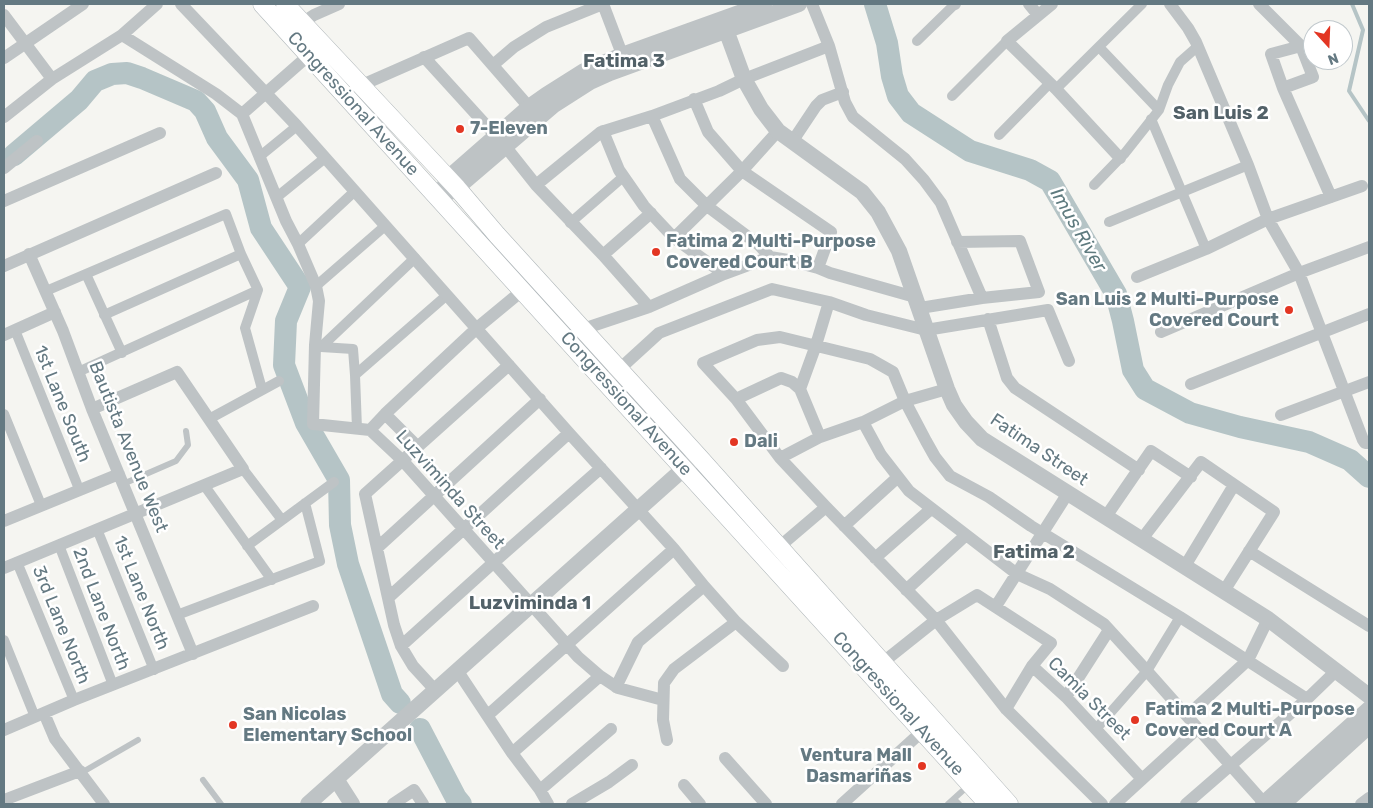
<!DOCTYPE html>
<html>
<head>
<meta charset="utf-8">
<style>
  body { margin:0 }
  #map { position:relative; width:1373px; height:808px; overflow:hidden; background:#f5f5f1; font-family:Rubik,sans-serif }
  canvas { display:block }
  .frame { position:absolute; inset:0; border:5px solid #647982; pointer-events:none }
  .north { position:absolute; left:1303px; top:20px; width:50px; height:50px; box-sizing:border-box; background:#fff; border:1px solid #c1c9cd; border-radius:50%; rotate:160deg; font-size:14px; font-weight:700; line-height:20px; text-align:center; color:#647982 }
  .north::after { content:''; display:block; margin:auto; width:18px; height:22px; background:#e33623; clip-path:polygon(50% 0,100% 100%,50% 72%,0 100%) }
</style>
</head>
<body>
<div id="map">
<canvas width="1373" height="808"></canvas>
<div class="frame"></div>
<div class="north">N</div>
</div>
<script>
const g = document.querySelector('canvas').getContext('2d');
g.lineJoin = 'round';
const shape = rows => new Path2D(rows.map(r => 'M' + r).join(''));
function trace(path, color, width, dash) { g.strokeStyle = color; g.lineWidth = width; g.lineCap = dash ? 'butt' : 'round'; g.setLineDash(dash || []); g.stroke(path); }
function write(font, color, halo, rows, align = 'center') {
  g.font = font + ' Rubik,sans-serif'; g.lineWidth = 5; g.setLineDash([]); g.textBaseline = 'middle'; g.strokeStyle = halo; g.fillStyle = color; for (const [text, x, y, turn = 0] of rows) {
    g.save(); g.translate(x, y); g.rotate((+turn || 0) * Math.PI / 180); g.textAlign = isNaN(turn) ? turn : align; if (halo) g.strokeText(text, 0, 0); g.fillText(text, 0, 0); g.restore();
  }
}
trace(shape([
  [1352,4,1363,30,1349,91,1369,121]
]), '#b5c4c6', 4);
trace(shape([
  [875,4,887,43,892,76,898,96,911,113,970,151,1030,170,1050,181,1116,294,1123,321,1133,370,1145,389,1190,413,1240,427,1309,442,1350,460,1369,477],
  [14,155,79,100,95,81,112,74,127,73,142,78,196,101,205,111,217,138,248,180,261,228,300,287,286,321,284,365,306,423,339,480,340,525,348,564,392,694,400,703],
  [420,729,456,798,461,804]
]), '#b5c4c6', 22);
const secondary = shape([
  [262,4,988,804],
  [285,4,457,188,497,235,698,456,1009,804]
]);
trace(secondary, '#b0b7ba', 19);
trace(shape([
  [123,484,176,461,188,445,186,431],
  [81,773,138,740],
  [203,780,221,804],
  [954,799,959,804],
  [948,804,969,785]
]), '#bec3c5', 6);
trace(shape([
  [917,41,955,4],
  [1099,47,1159,110],
  [1056,89,1142,4],
  [952,96,1007,41],
  [1151,119,1206,249],
  [999,135,1050,83],
  [259,157,297,126],
  [1094,185,1125,153,1159,110,1168,85,1180,62,1197,47],
  [277,197,325,158],
  [1109,222,1248,165],
  [570,223,623,177],
  [298,244,355,191],
  [86,274,122,353],
  [316,286,385,226],
  [46,291,226,214,241,254,258,290,245,328,262,389],
  [104,315,241,254],
  [15,330,79,489],
  [315,345,321,347,415,258],
  [321,347,353,349,355,375],
  [78,372,258,290],
  [4,414,41,505],
  [209,419,279,381],
  [357,429,355,375,447,295],
  [243,469,282,520],
  [204,485,272,580],
  [97,529,154,670],
  [59,545,113,685],
  [247,546,334,482],
  [17,562,74,700],
  [177,615,320,561,305,503],
  [4,640,35,717],
  [1096,729,1147,671,1180,617]
]), '#bec3c5', 10);
trace(shape([
  [181,4,297,126,569,433,674,549,704,586,736,622,783,666],
  [603,4,625,62],
  [812,4,829,46,845,102,853,117,905,159,924,180,941,203,982,298],
  [954,4,955,4],
  [1029,4,1038,15],
  [1052,4,1007,41,1056,89,1120,158],
  [1170,4,1188,28,1196,42,1248,165,1268,219,1299,273,1363,440,1365,443,1369,443],
  [1259,4,1301,46,1313,77,1283,88],
  [4,15,52,79],
  [297,26,314,15,339,4],
  [122,35,216,94,242,114,286,221,298,244,316,286,319,301,315,345,313,424,370,430],
  [1301,46,1271,54,1283,88,1331,197],
  [424,57,505,146,536,185,603,255,649,307],
  [4,58,83,4],
  [493,65,514,47,546,27,603,4],
  [362,85,469,38,529,107],
  [694,99,708,132,742,171,831,232,818,268],
  [242,114,308,56],
  [652,116,680,179,707,206,759,245,770,257,788,260,818,268,830,273,915,297],
  [4,117,52,79,122,35,157,4],
  [603,131,619,170,644,206,674,238,724,274],
  [792,142,816,106,822,100,843,92],
  [4,168,37,141],
  [536,185,601,132,652,116,719,91,744,79,829,46],
  [4,201,160,133],
  [674,238,742,171,778,131],
  [29,254,63,331,92,409,193,654],
  [603,255,651,213],
  [4,266,216,173],
  [1137,277,1206,249,1268,219,1362,186],
  [523,290,477,328,385,414,370,430,403,461,578,657,600,676,618,688,663,700],
  [920,308,982,298,1039,292,1020,241,957,242],
  [988,319,1007,378,1015,388,1139,470],
  [583,329,649,307,724,274,770,257],
  [1161,332,1299,273,1369,247],
  [4,335,55,312],
  [613,375,659,333,772,289,829,302,866,315,926,330,1048,310,1069,361],
  [1191,384,1369,314],
  [800,389,816,345,829,302],
  [736,399,781,378,792,382,800,389,820,437],
  [385,414,418,447],
  [1281,415,1369,382],
  [863,422,881,455,909,491,1017,574,1050,589,1104,624,1147,671,1265,804],
  [780,458,820,437,863,422,905,401,947,389],
  [1105,518,1151,451,1191,477],
  [4,521,119,474],
  [844,526,898,477],
  [1142,539,1201,462,1274,512,1224,591],
  [779,547,826,507],
  [377,548,540,399],
  [1249,551,1369,626],
  [875,558,931,509],
  [1185,566,1234,485],
  [4,568,243,469,177,372,92,409],
  [906,590,966,535],
  [388,598,569,433],
  [996,606,1068,493],
  [401,646,493,563,601,468],
  [882,663,936,620,977,595,1051,643,1032,666,1006,709],
  [1032,666,1066,697,1142,779],
  [457,670,512,753,540,790,548,804],
  [616,687,638,642,704,586],
  [435,690,413,666,401,646,394,625,365,494,509,365],
  [1066,697,1109,630],
  [44,713,55,739,104,804],
  [488,715,674,549],
  [1187,716,1248,660,1268,619],
  [4,730,74,700,313,606],
  [667,740,663,720,664,683,674,669,736,622],
  [512,753,600,676],
  [725,758,766,804],
  [684,785,700,804],
  [540,790,611,729],
  [4,800,80,771],
  [393,804,414,790,423,804],
  [572,804,609,782,632,765],
  [842,804,927,727],
  [1102,804,1006,709,936,620,826,507,780,458,736,399,703,363,757,340,780,337,870,359,893,372,905,401,926,441,935,457,950,476,989,497,1031,526,1180,617,1307,699],
  [1115,804,1197,729],
  [1186,804,1307,699,1337,670],
  [1361,804,1369,798]
]), '#bec3c5', 12);
trace(shape([
  [722,19,744,79,761,109,778,131,862,192,878,212,899,251,947,389,954,405,966,422,982,439,1268,619,1369,696],
  [443,189,448,178,529,107,546,95,584,71,622,55,764,4],
  [439,198,457,188,554,105,590,82,610,73,799,4],
  [336,779,352,804],
  [308,804,698,456],
  [1263,804,1369,709],
  [1283,804,1369,726]
]), '#bec3c5', 16);
trace(secondary, '#fff', 18);
for (const [x, y, r, color] of [
  [460,129,5,"#e33623"],
  [656,252,5,"#e33623"],
  [1289,310,5,"#e33623"],
  [734,442,5,"#e33623"],
  [1135,720,5,"#e33623"],
  [233,725,5,"#e33623"],
  [922,766,5,"#e33623"]
]) { const dot = new Path2D(); dot.arc(x, y, r, 0, 2 * Math.PI); g.fillStyle = color; g.fill(dot); trace(dot, '#fff', 2); }
write('18px', '#647982', '#fff', [
  ["Congressional Avenue",353,104,48],
  ["1st Lane South",62,404,68],
  ["Congressional Avenue",626,404,48],
  ["Bautista Avenue West",128,447,68],
  ["Fatima Street",1039,450,34],
  ["Luzviminda Street",450,490,48],
  ["1st Lane North",141,593,68],
  ["2nd Lane North",101,609,69],
  ["3rd Lane North",61,625,68],
  ["Camia Street",1089,699,45],
  ["Congressional Avenue",898,704,48]
]);
write('bold 18px', '#647982', '#fff', [
  ["7-Eleven",470,129],
  ["Fatima 2 Multi-Purpose",666,242],
  ["Covered Court B",666,263],
  ["San Luis 2 Multi-Purpose",1279,300,"right"],
  ["Covered Court",1279,321,"right"],
  ["Dali",744,442],
  ["Fatima 2 Multi-Purpose",1145,710],
  ["Covered Court A",1145,731],
  ["San Nicolas",243,715],
  ["Elementary School",243,736],
  ["Ventura Mall",912,756,"right"],
  ["Dasmariñas",912,777,"right"]
], 'left');
write('bold 19px', '#526168', '#fff', [
  ["Fatima 3",624,62],
  ["San Luis 2",1221,114],
  ["Fatima 2",1034,553],
  ["Luzviminda 1",530,604]
]);
write('italic 19px', '#5f7b7f', '#fff', [
  ["Imus River",1078,230,60]
]);
</script>
</body>
</html>
